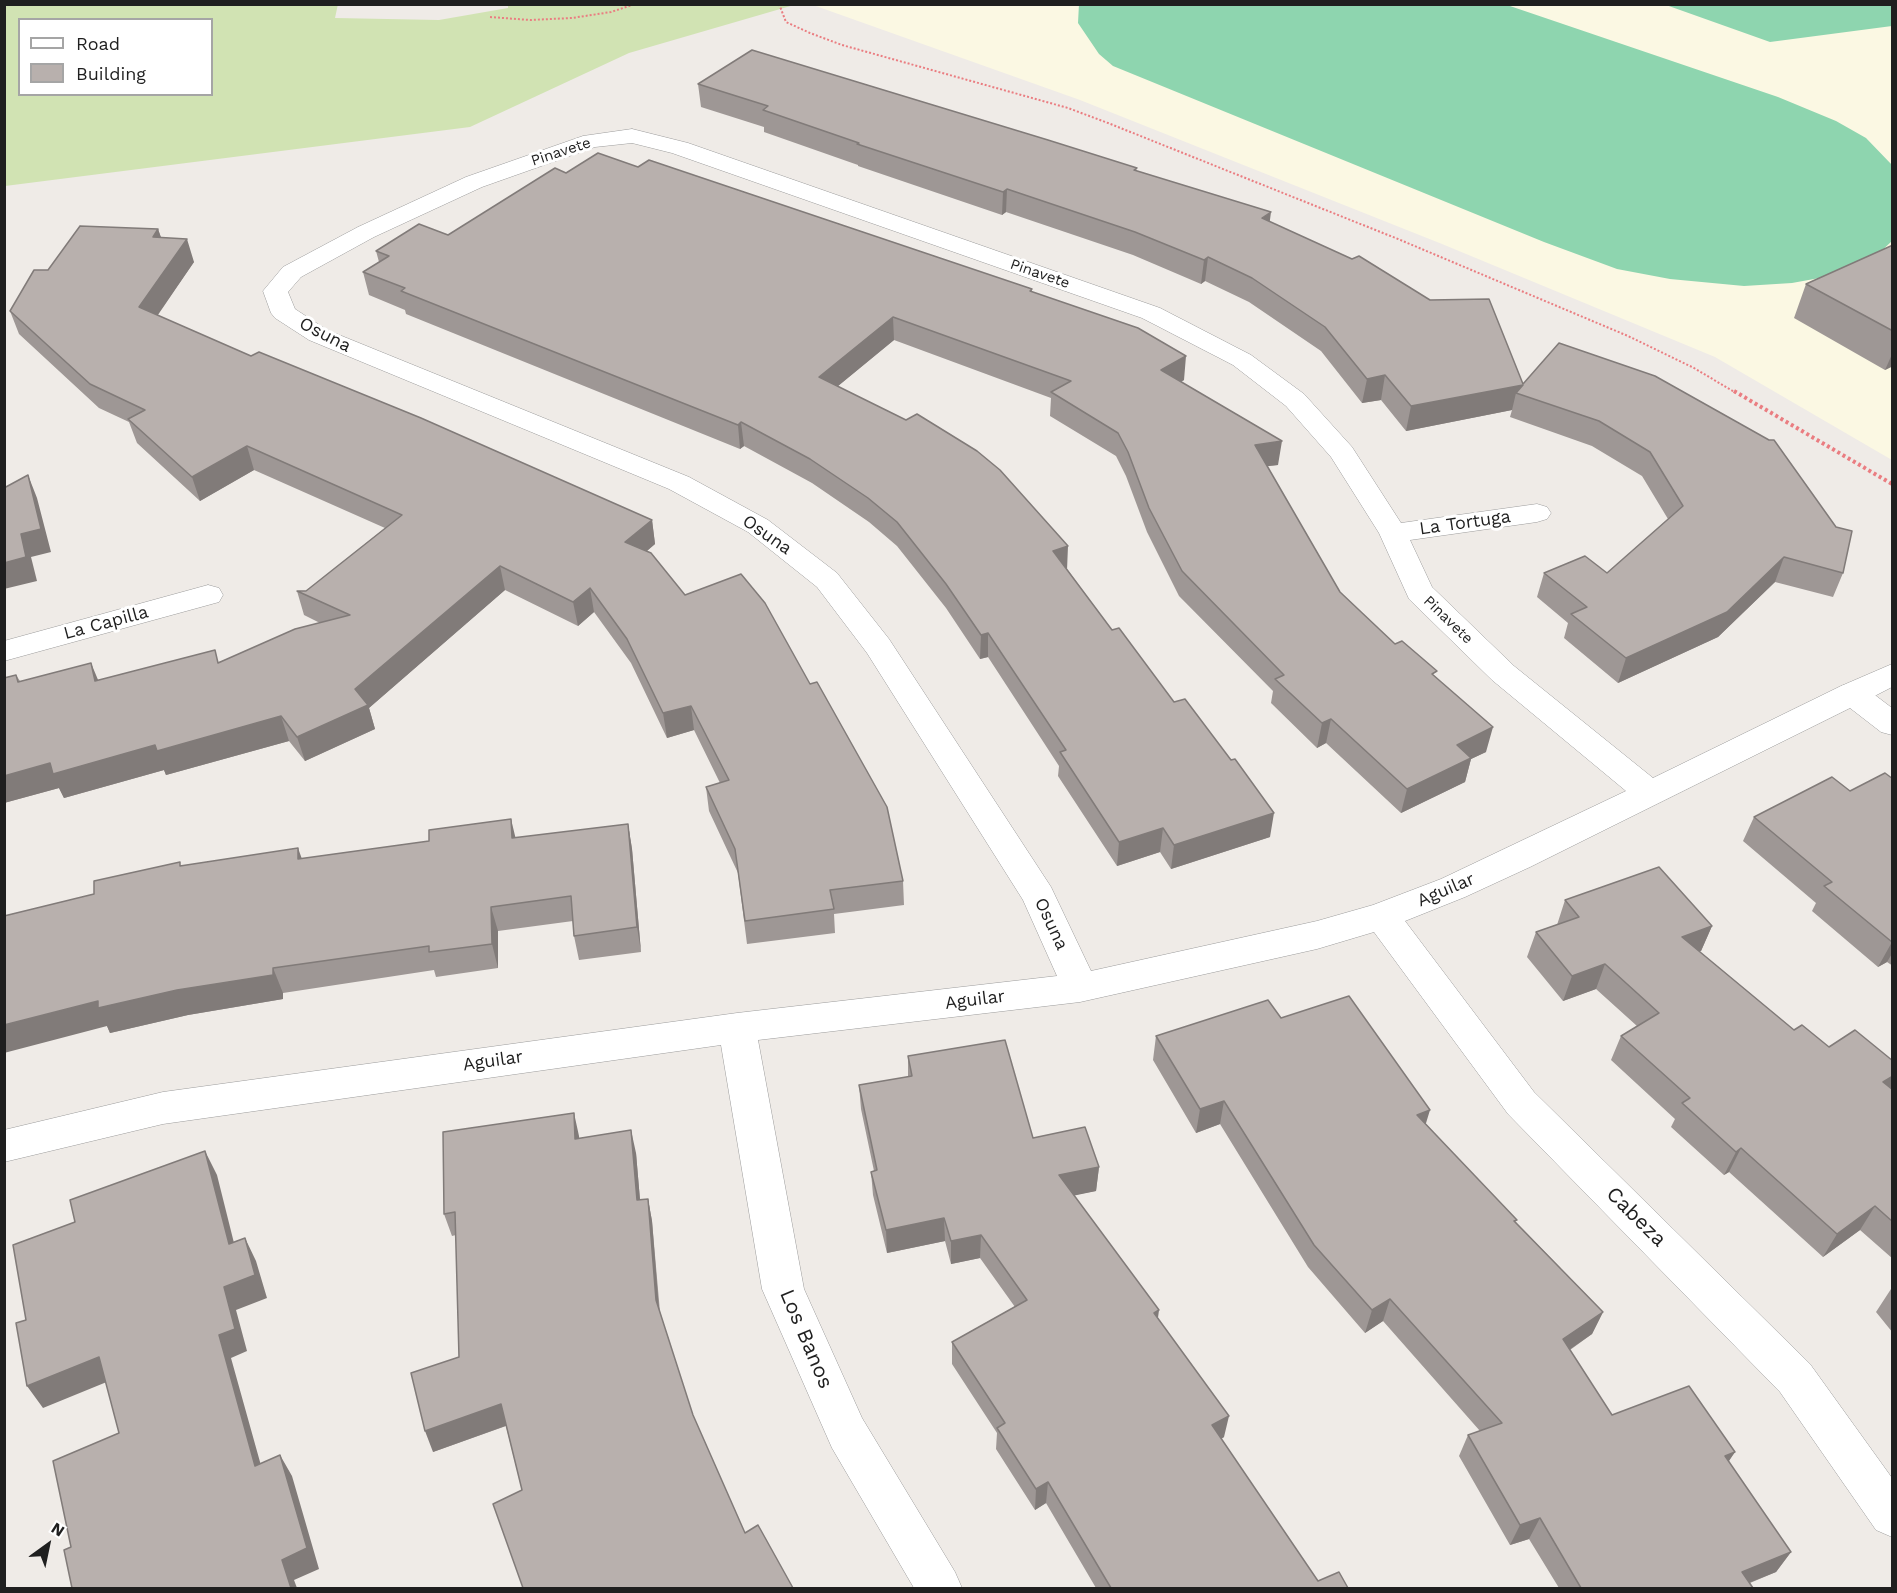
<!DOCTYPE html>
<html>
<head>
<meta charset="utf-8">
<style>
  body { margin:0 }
  #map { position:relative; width:1897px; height:1593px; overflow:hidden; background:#efebe7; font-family:"Work Sans",sans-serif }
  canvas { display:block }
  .frame { position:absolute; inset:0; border:6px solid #1f1f1f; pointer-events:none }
  .legend { position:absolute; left:18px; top:18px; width:195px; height:78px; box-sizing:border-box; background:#fff; border:2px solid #a5a5a5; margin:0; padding:8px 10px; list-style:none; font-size:18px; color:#1f1f1f }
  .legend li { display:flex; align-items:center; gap:12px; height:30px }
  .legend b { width:30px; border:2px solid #a5a5a5 }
  .north { position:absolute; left:18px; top:1515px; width:60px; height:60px; -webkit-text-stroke:4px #fff; paint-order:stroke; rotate:33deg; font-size:16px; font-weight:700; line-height:24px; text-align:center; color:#1f1f1f }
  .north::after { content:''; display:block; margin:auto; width:21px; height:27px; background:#1f1f1f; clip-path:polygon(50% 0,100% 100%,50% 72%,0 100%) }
</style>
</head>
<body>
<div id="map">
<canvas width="1897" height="1593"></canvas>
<div class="frame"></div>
<ul class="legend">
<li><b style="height:8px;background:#fff"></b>Road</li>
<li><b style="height:16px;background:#b8b0ad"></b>Building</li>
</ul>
<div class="north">N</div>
</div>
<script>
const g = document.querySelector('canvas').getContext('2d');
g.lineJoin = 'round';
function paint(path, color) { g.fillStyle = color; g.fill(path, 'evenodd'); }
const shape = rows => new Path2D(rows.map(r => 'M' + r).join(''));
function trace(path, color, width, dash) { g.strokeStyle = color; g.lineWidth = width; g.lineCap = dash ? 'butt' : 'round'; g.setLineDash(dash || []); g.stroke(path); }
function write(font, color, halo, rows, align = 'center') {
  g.font = font + ' "Work Sans",sans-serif'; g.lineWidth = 6; g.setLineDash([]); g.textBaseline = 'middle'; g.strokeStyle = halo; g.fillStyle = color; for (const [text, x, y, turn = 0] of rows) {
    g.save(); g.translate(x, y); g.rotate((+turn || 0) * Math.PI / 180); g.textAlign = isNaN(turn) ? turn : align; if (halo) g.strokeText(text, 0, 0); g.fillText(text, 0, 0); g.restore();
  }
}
paint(shape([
  [813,5,1892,5,1892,460,1715,357,1442,244,1080,100]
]), '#fbf8e3');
paint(shape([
  [338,4,335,18,439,20,508,8,508,4,794,5,629,53,470,127,5,186,5,5],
  [20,20,212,20,212,94,20,94]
]), '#d1e3b3');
paint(shape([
  [1079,4,1507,5,1778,97,1836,121,1866,138,1892,165,1892,241,1877,255,1825,277,1792,283,1744,286,1670,279,1617,269,1544,242,1113,66,1099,54,1078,23],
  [1666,5,1892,5,1892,26,1770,42]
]), '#8ed5af');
const minor = shape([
  [632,129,688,143,1160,308,1251,355,1304,394,1352,447,1401,523,1537,504,1547,507,1551,513,1547,519,1537,522,1410,540,1432,587,1514,666,1653,778,1841,686,1852,683,1863,686,1892,708,1892,735,1881,732,1850,708,1530,867,1465,897,1405,921,1534,1092,1810,1364,1892,1478,1892,1537,1876,1530,1780,1392,1508,1114,1374,932,1317,949,1080,1002,758,1040,804,1289,862,1418,955,1572,962,1588,914,1588,832,1448,762,1289,721,1045,163,1124,4,1162,4,1130,163,1092,737,1013,1057,976,1023,900,867,653,817,587,748,532,669,489,309,340,275,318,271,313,263,291,283,267,358,227,466,177,583,136,632,129],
  [632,143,672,153,1142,318,1233,365,1286,406,1331,457,1379,533,1409,599,1492,680,1626,791,1441,879,1373,905,1317,921,1091,971,1051,887,889,639,837,573,768,520,689,477,327,330,295,309,288,292,301,277,374,237,482,187,595,147,632,143],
  [208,585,219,588,223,595,219,602,4,661,4,641,208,585]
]);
const tertiary = shape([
  [1892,664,1892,687,1863,702,1852,705,1841,702,1836,694,1841,686,1892,664]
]);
trace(minor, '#9c9c9c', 1);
trace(tertiary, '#9c9c9c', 1);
trace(shape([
  [779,4,786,22,810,33,842,45,1068,108,1108,123,1398,239,1628,336,1694,368,1736,393],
  [490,17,530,20,572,18,611,12,635,4]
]), '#ea7d81', 2, [2, 2]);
trace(shape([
  [1734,391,1892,484]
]), '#ea7d81', 4, [3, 3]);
paint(minor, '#fff');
paint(tertiary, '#fff');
paint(shape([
  [698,84,1137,168,1136,171,1270,222,1523,384,1559,343,1843,573,1833,597,1775,582,1718,637,1618,683,1564,638,1568,623,1537,597,1544,573,1607,573,1668,519,1642,476,1592,446,1510,417,1512,410,1406,431,1381,400,1362,403,1321,351,1249,302,1205,281,1201,284,1133,255,1006,212,1002,215,858,166,858,165,764,132,764,127,701,107],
  [638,167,1032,289,1032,292,1184,380,1181,382,1278,465,1267,466,1340,592,1395,644,1436,677,1486,752,1471,759,1465,782,1401,813,1326,743,1317,748,1271,703,1273,691,1179,596,1147,532,1126,476,1116,456,1050,416,1051,398,894,340,838,386,1067,569,1112,630,1270,837,1171,869,1160,852,1117,866,1058,776,1059,766,988,657,980,659,946,608,897,546,869,522,812,483,744,446,740,449,406,314,405,310,369,295,363,272,379,262,376,251,448,235,566,173],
  [158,229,161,238,194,262,157,315,251,356,652,520,655,544,647,551,903,881,904,905,834,914,835,933,747,944,738,873,709,811,706,787,720,783,694,730,667,738,631,663,594,612,578,626,505,590,369,708,375,729,305,761,289,741,166,775,164,770,64,798,59,788,4,803,4,678,16,675,20,681,98,680,219,662,320,623,304,615,297,591,306,591,385,528,254,470,200,501,137,443,129,422,99,408,19,334,10,311],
  [1893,245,1893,366,1885,370,1794,318,1806,284],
  [1893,779,1893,966,1887,962,1878,967,1812,911,1816,903,1743,841,1754,817],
  [628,824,632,849,641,952,579,960,574,936,573,921,498,931,498,968,436,977,434,970,283,993,283,999,188,1015,110,1033,107,1026,94,894,182,866,302,859,516,838],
  [1565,900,1712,926,1701,951,1699,951,1794,1030,1829,1047,1893,1061,1893,1086,1891,1088,1893,1090,1893,1259,1860,1230,1823,1257,1729,1172,1724,1175,1671,1127,1675,1119,1611,1060,1621,1036,1637,1026,1596,989,1563,1001,1527,957,1536,932,1557,925],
  [1281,1018,1426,1124,1516,1222,1603,1312,1592,1334,1570,1350,1612,1415,1735,1452,1728,1461,1791,1552,1776,1572,1750,1583,1753,1588,1559,1588,1529,1539,1510,1545,1459,1456,1468,1435,1480,1431,1383,1321,1365,1333,1308,1267,1220,1124,1196,1133,1153,1060,1156,1036],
  [908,1056,1033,1138,1099,1167,1096,1191,1074,1195,1158,1318,1224,1437,1221,1439,1318,1581,1348,1588,1096,1588,1046,1503,1035,1510,996,1449,997,1433,952,1364,952,1342,1015,1307,980,1258,951,1264,945,1241,887,1253,873,1195,871,1172,874,1171,861,1109,859,1085,908,1077],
  [579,1136,579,1138,636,1153,640,1200,648,1199,652,1221,660,1312,693,1415,745,1533,793,1588,522,1490,506,1426,433,1452,459,1357,456,1235,452,1236,444,1214],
  [1891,1289,1893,1289,1893,1333,1876,1312]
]), '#9e9795');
paint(shape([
  [1007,189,1006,212,1002,215,1003,192],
  [1271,212,1268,235,1262,218],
  [158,229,166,251,153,237],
  [187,239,194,262,147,331,139,307],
  [1208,257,1205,281,1201,284,1204,260],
  [893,317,894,340,821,400,819,377],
  [1893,352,1893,366,1885,370],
  [1186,356,1184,380,1159,393,1161,370],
  [1385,375,1381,400,1362,403,1367,379],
  [1523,385,1516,393,1512,410,1406,431,1411,406],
  [741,422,744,446,740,449,738,425],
  [1282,441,1278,465,1251,468,1255,445],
  [247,446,254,470,200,501,192,477],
  [28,475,37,498,51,552,31,557,37,581,4,589,4,563,21,534],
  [652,520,655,544,629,566,625,542],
  [1068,546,1067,570,1053,551],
  [1784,557,1775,582,1718,637,1618,683,1626,658],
  [500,566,505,590,369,708,375,729,305,761,297,737,355,689],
  [590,588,594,612,578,626,573,602],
  [988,633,988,657,980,659,981,635],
  [91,663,101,687,95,681],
  [691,706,694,730,667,738,663,713],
  [281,716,289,741,166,775,164,770,64,798,59,788,4,803,4,776,50,763,155,745],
  [1331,719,1326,743,1317,748,1322,723],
  [1493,727,1486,752,1471,759,1465,782,1401,813,1407,789,1457,745],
  [1274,813,1270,837,1171,869,1174,845],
  [511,819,517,844,512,838],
  [628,824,632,849,641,952,637,927],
  [1163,828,1160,852,1117,866,1119,842],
  [298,848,307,873,298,859],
  [491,907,498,931,498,968,492,944],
  [1712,926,1701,951,1671,961,1682,937],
  [1892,942,1893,942,1893,952,1887,962,1878,967],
  [1605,964,1596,989,1563,1001,1572,976],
  [273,968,283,993,283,999,188,1015,110,1033,107,1026,4,1053,4,1025,98,1001],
  [1893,1076,1893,1086,1888,1093,1883,1082],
  [1224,1101,1220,1124,1196,1133,1200,1109],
  [1430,1110,1423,1133,1417,1115],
  [574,1113,579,1136,581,1161,575,1139],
  [631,1130,636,1153,642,1223,637,1200],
  [1741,1148,1729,1172,1724,1175,1736,1152],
  [205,1151,217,1175,240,1267,229,1244],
  [1099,1167,1096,1191,1058,1199,1059,1175],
  [648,1199,652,1221,660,1322,656,1300],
  [1875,1206,1860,1230,1823,1257,1837,1234],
  [944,1218,945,1241,887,1253,886,1230],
  [981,1235,980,1258,951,1264,951,1241],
  [245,1238,256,1261,267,1298,236,1310,247,1351,231,1358,267,1487,255,1466,219,1335,224,1287],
  [1390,1299,1383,1321,1365,1333,1372,1310],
  [1159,1310,1156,1333,1154,1313],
  [1603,1312,1592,1334,1553,1361,1563,1339],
  [99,1357,114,1379,43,1408,27,1386],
  [501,1404,508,1425,433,1452,425,1431],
  [1229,1416,1224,1437,1208,1447,1212,1425],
  [1735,1452,1721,1473,1725,1456],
  [280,1455,292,1476,319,1569,294,1580,297,1588,291,1588,282,1560],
  [1048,1482,1046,1503,1035,1510,1036,1489],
  [1540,1518,1529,1539,1510,1545,1520,1525],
  [1791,1552,1776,1572,1736,1588,1742,1572]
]), '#817b79');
const building = shape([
  [752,50,1048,140,1137,168,1134,170,1271,212,1262,218,1352,259,1359,256,1430,300,1489,299,1523,384,1559,343,1655,376,1769,440,1774,440,1836,527,1852,531,1843,573,1784,557,1727,612,1626,658,1571,614,1587,607,1544,573,1585,556,1607,573,1683,506,1650,452,1599,421,1516,393,1523,385,1411,406,1385,375,1367,379,1325,327,1252,278,1208,257,1204,260,1135,232,1007,189,1003,192,857,144,859,143,763,110,768,106,698,84,752,50],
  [598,153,638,167,649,160,1032,289,1030,291,1138,328,1186,356,1161,370,1282,441,1255,445,1340,592,1395,644,1402,641,1437,671,1432,674,1493,727,1457,745,1471,758,1407,789,1331,719,1322,723,1275,679,1284,675,1182,571,1149,508,1128,452,1118,433,1051,392,1071,381,893,317,819,377,906,420,917,414,977,451,1000,470,1068,546,1053,551,1112,630,1119,628,1174,702,1185,699,1231,760,1235,759,1274,813,1174,845,1163,828,1119,842,1060,752,1066,750,988,633,981,635,946,584,897,522,868,498,810,459,741,422,738,425,401,291,405,288,363,272,389,256,376,251,419,224,448,235,555,168,566,173,598,153],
  [80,226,158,229,153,237,187,239,139,307,251,356,259,352,421,418,652,520,625,542,651,553,685,595,741,574,765,603,810,684,817,682,887,807,903,881,830,890,834,909,745,921,735,849,706,787,729,780,691,706,663,713,627,639,590,588,573,602,500,566,355,689,368,705,297,737,281,716,157,751,155,745,53,774,50,763,4,776,4,678,16,675,18,682,91,663,95,681,215,650,218,663,295,629,350,615,297,591,306,591,402,515,247,446,192,477,128,419,145,410,90,384,10,311,34,270,48,270,80,226],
  [1893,245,1893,331,1806,284,1893,245],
  [28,475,41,529,21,534,26,557,4,563,4,488,28,475],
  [1885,773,1893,779,1893,942,1892,942,1824,886,1832,882,1754,817,1832,777,1850,791,1885,773],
  [511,819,512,838,628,824,637,927,574,936,571,896,491,907,492,944,429,952,429,946,273,968,273,975,177,990,98,1008,98,1001,4,1025,4,916,94,894,94,881,180,862,180,866,298,848,298,859,429,841,429,830,511,819],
  [1659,867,1712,926,1682,937,1794,1030,1802,1025,1829,1047,1855,1030,1893,1061,1893,1076,1883,1082,1893,1090,1893,1222,1875,1206,1837,1234,1741,1148,1736,1152,1682,1103,1690,1098,1621,1036,1659,1013,1605,964,1572,976,1536,932,1579,917,1565,900,1659,867],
  [1349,996,1430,1110,1417,1115,1517,1220,1514,1221,1603,1312,1563,1339,1612,1415,1689,1386,1735,1452,1725,1456,1791,1552,1742,1572,1753,1588,1581,1588,1540,1518,1520,1525,1468,1435,1502,1423,1390,1299,1372,1310,1314,1245,1224,1101,1200,1109,1156,1036,1268,1000,1281,1018,1349,996],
  [1005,1040,1033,1138,1085,1127,1099,1167,1059,1175,1159,1310,1154,1313,1229,1416,1212,1425,1318,1581,1339,1572,1348,1588,1111,1588,1048,1482,1036,1489,997,1428,1005,1423,952,1342,1027,1300,981,1235,951,1241,944,1218,886,1230,871,1172,877,1170,859,1085,912,1076,908,1056,1005,1040],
  [574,1113,575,1139,631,1130,637,1200,648,1199,656,1300,693,1415,745,1533,758,1525,793,1588,523,1588,493,1504,522,1490,501,1404,425,1431,411,1373,459,1357,455,1212,444,1214,443,1132,574,1113],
  [205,1151,229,1244,245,1238,255,1275,224,1287,235,1329,219,1335,255,1466,280,1455,307,1548,282,1560,291,1588,72,1588,64,1550,71,1547,53,1461,119,1433,99,1357,27,1386,16,1323,26,1320,13,1245,75,1222,70,1200,205,1151]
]);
paint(building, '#b8b0ad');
trace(building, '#817b79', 1.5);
write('15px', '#1f1f1f', '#fff', [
  ["Pinavete",561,152,-18],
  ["Pinavete",1040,274,19],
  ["Pinavete",1448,620,44]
]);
write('18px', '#1f1f1f', '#fff', [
  ["Osuna",325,335,27],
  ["La Tortuga",1465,523,-8],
  ["Osuna",767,535,35],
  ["La Capilla",106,623,-15],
  ["Aguilar",1446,890,-23],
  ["Osuna",1051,924,65],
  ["Aguilar",975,1000,-7],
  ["Aguilar",493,1061,-8]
]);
write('21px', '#1f1f1f', '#fff', [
  ["Cabeza",1636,1217,45],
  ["Los Banos",806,1339,67]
]);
</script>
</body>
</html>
